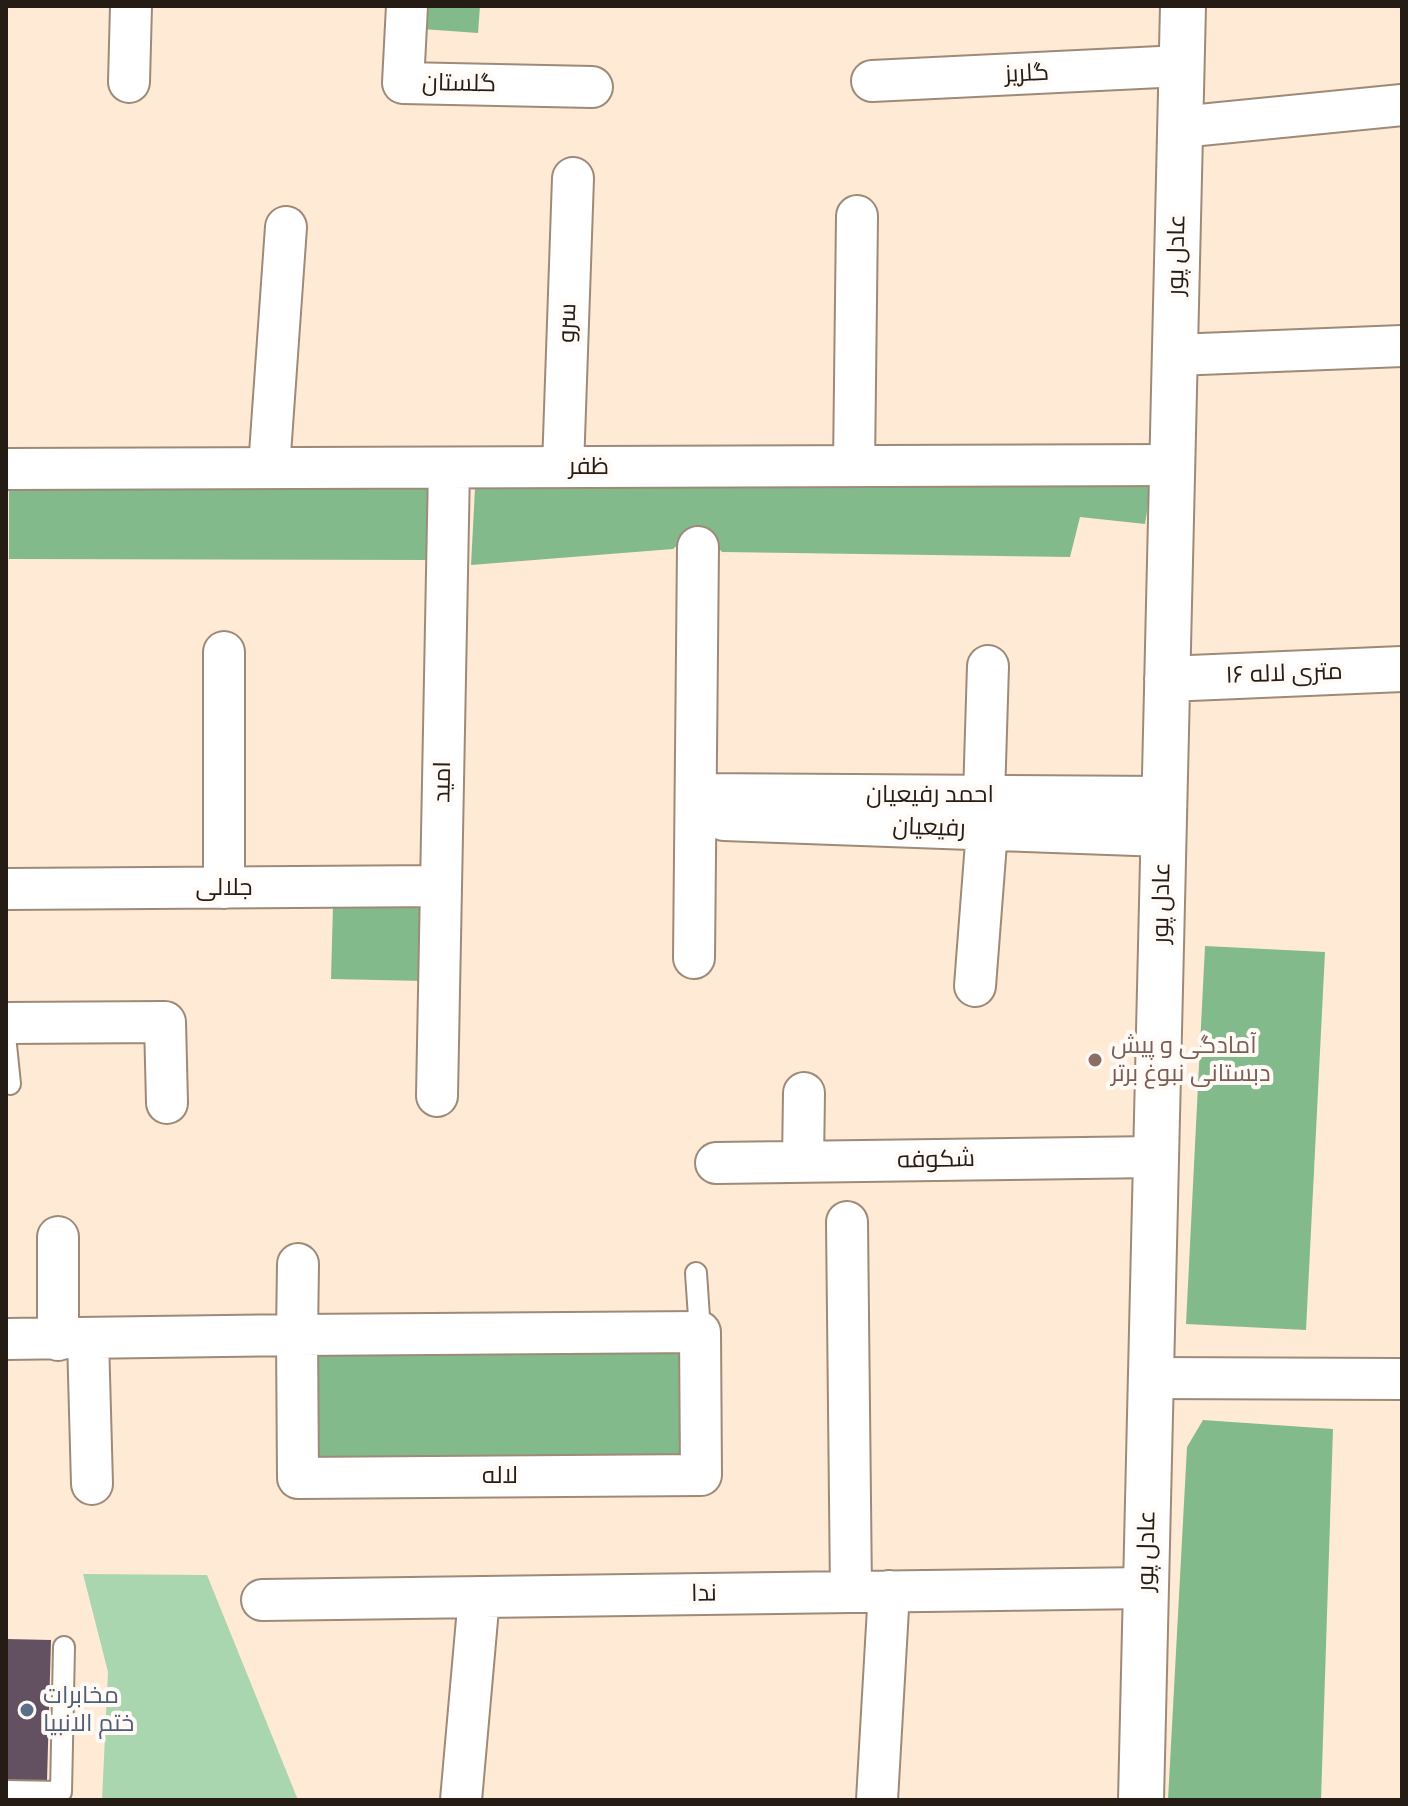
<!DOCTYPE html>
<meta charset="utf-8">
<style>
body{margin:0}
#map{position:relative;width:1408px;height:1806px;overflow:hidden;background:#ffead6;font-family:"Fira Sans Condensed",sans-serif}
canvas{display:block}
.frame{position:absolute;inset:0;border:8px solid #241c15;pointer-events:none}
</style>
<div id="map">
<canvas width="1408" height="1806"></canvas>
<div class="frame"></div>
</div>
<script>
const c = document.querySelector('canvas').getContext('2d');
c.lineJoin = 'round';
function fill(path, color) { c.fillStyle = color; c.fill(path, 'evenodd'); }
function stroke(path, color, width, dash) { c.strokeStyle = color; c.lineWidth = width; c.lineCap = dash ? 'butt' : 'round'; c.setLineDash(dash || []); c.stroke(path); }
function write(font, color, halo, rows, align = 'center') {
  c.font = font + ' "Fira Sans Condensed",Cairo,sans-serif'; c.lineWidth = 8; c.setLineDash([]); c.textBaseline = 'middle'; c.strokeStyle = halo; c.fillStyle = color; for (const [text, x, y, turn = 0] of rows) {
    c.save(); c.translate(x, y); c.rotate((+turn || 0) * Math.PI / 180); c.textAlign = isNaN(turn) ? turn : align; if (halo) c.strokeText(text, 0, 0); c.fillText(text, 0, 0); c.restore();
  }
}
const green = new Path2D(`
 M 83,1574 L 207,1575 L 298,1800 L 102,1800 L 108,1672 Z`);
const forest = new Path2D(`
 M 424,6 L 480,6 L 478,33 L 422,29 Z
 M 1152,481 L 1145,524 L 1080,517 L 1070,557 L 722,552 L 712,541 L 688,536 L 673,549 L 471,565 L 475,488 Z
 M 9,487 L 430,488 L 430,560 L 9,559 Z
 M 333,905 L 425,907 L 424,981 L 331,979 Z
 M 1205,946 L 1325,952 L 1306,1330 L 1186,1324 Z
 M 685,1348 L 685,1461 L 317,1463 L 316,1351 Z
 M 1203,1420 L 1333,1429 L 1321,1800 L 1168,1800 L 1187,1447 Z`);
const building = new Path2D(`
 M 6,1639 L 51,1640 L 47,1781 L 6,1780 Z`);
const lane = new Path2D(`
 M 6,1045 L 10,1084
 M 696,1273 L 700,1332
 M 6,1791 L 61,1792 L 64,1647`);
const street = new Path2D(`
 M 407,6 L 403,83 L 592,87
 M 872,81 L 1181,66
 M 129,82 L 131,6
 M 1180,127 L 1402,105
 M 1175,355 L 1402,346
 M 854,466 L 857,216
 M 563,467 L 573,178
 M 269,468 L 286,227
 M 6,469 L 1172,465
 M 224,652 L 224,888
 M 696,794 L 1164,797
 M 984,796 L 988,666
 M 724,820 L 1163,836
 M 6,889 L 441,886
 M 694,958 L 698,547
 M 975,986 L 987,830
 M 6,1023 L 165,1022 L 167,1103
 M 437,1096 L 449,468
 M 803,1162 L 804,1093
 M 716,1163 L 1156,1157
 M 847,1222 L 851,1592
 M 700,1332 L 701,1475 L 298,1478 L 297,1335 Z
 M 6,1339 L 297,1335 L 298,1264
 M 88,1339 L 92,1484
 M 58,1340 L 58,1237
 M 1151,1378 L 1402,1379
 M 262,1600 L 1146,1588
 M 461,1800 L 479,1597
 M 877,1800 L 889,1591`);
const secondary = new Path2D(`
 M 1167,679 L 1402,669
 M 1141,1800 L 1183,6`);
const markers = [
 [1095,1060,8,"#8d6e63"],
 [27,1710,8,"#5c6f8a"]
];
const streetNames = [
 ["گلریز",1027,74,-3],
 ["گلستان",459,84,1],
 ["عادل پور",1177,255,-89],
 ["سرو",568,323,-88],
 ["ظفر",589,467],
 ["۱۶ متری لاله",1284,674,-2],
 ["امید",443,782,-89],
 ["احمد رفیعیان",930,795],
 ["رفیعیان",929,828,2],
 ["جلالی",224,888],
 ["عادل پور",1162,903,-89],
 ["شکوفه",936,1160,-1],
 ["لاله",500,1476],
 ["عادل پور",1147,1551,-89],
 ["ندا",704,1594,-1]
];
const educationNames = [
 ["آمادگی و پیش",1111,1046],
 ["دبستانی نبوغ برتر",1111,1074]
];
const serviceNames = [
 ["مخابرات",43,1696],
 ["ختم الانبیا",43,1724]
];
fill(green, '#a9d6ae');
fill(forest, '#83ba8b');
fill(building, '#635161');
stroke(lane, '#9d8a78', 24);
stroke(street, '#9d8a78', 44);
stroke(secondary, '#9d8a78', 48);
stroke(lane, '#fff', 20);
stroke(street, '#fff', 40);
stroke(secondary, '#fff', 44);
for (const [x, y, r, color] of markers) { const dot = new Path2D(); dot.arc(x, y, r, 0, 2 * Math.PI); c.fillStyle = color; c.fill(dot); stroke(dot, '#fffaf6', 3); }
write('24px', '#241c15', '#fffaf6', streetNames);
write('24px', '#785e54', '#fffaf6', educationNames, 'left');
write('24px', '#4e5e75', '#fffaf6', serviceNames, 'left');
</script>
